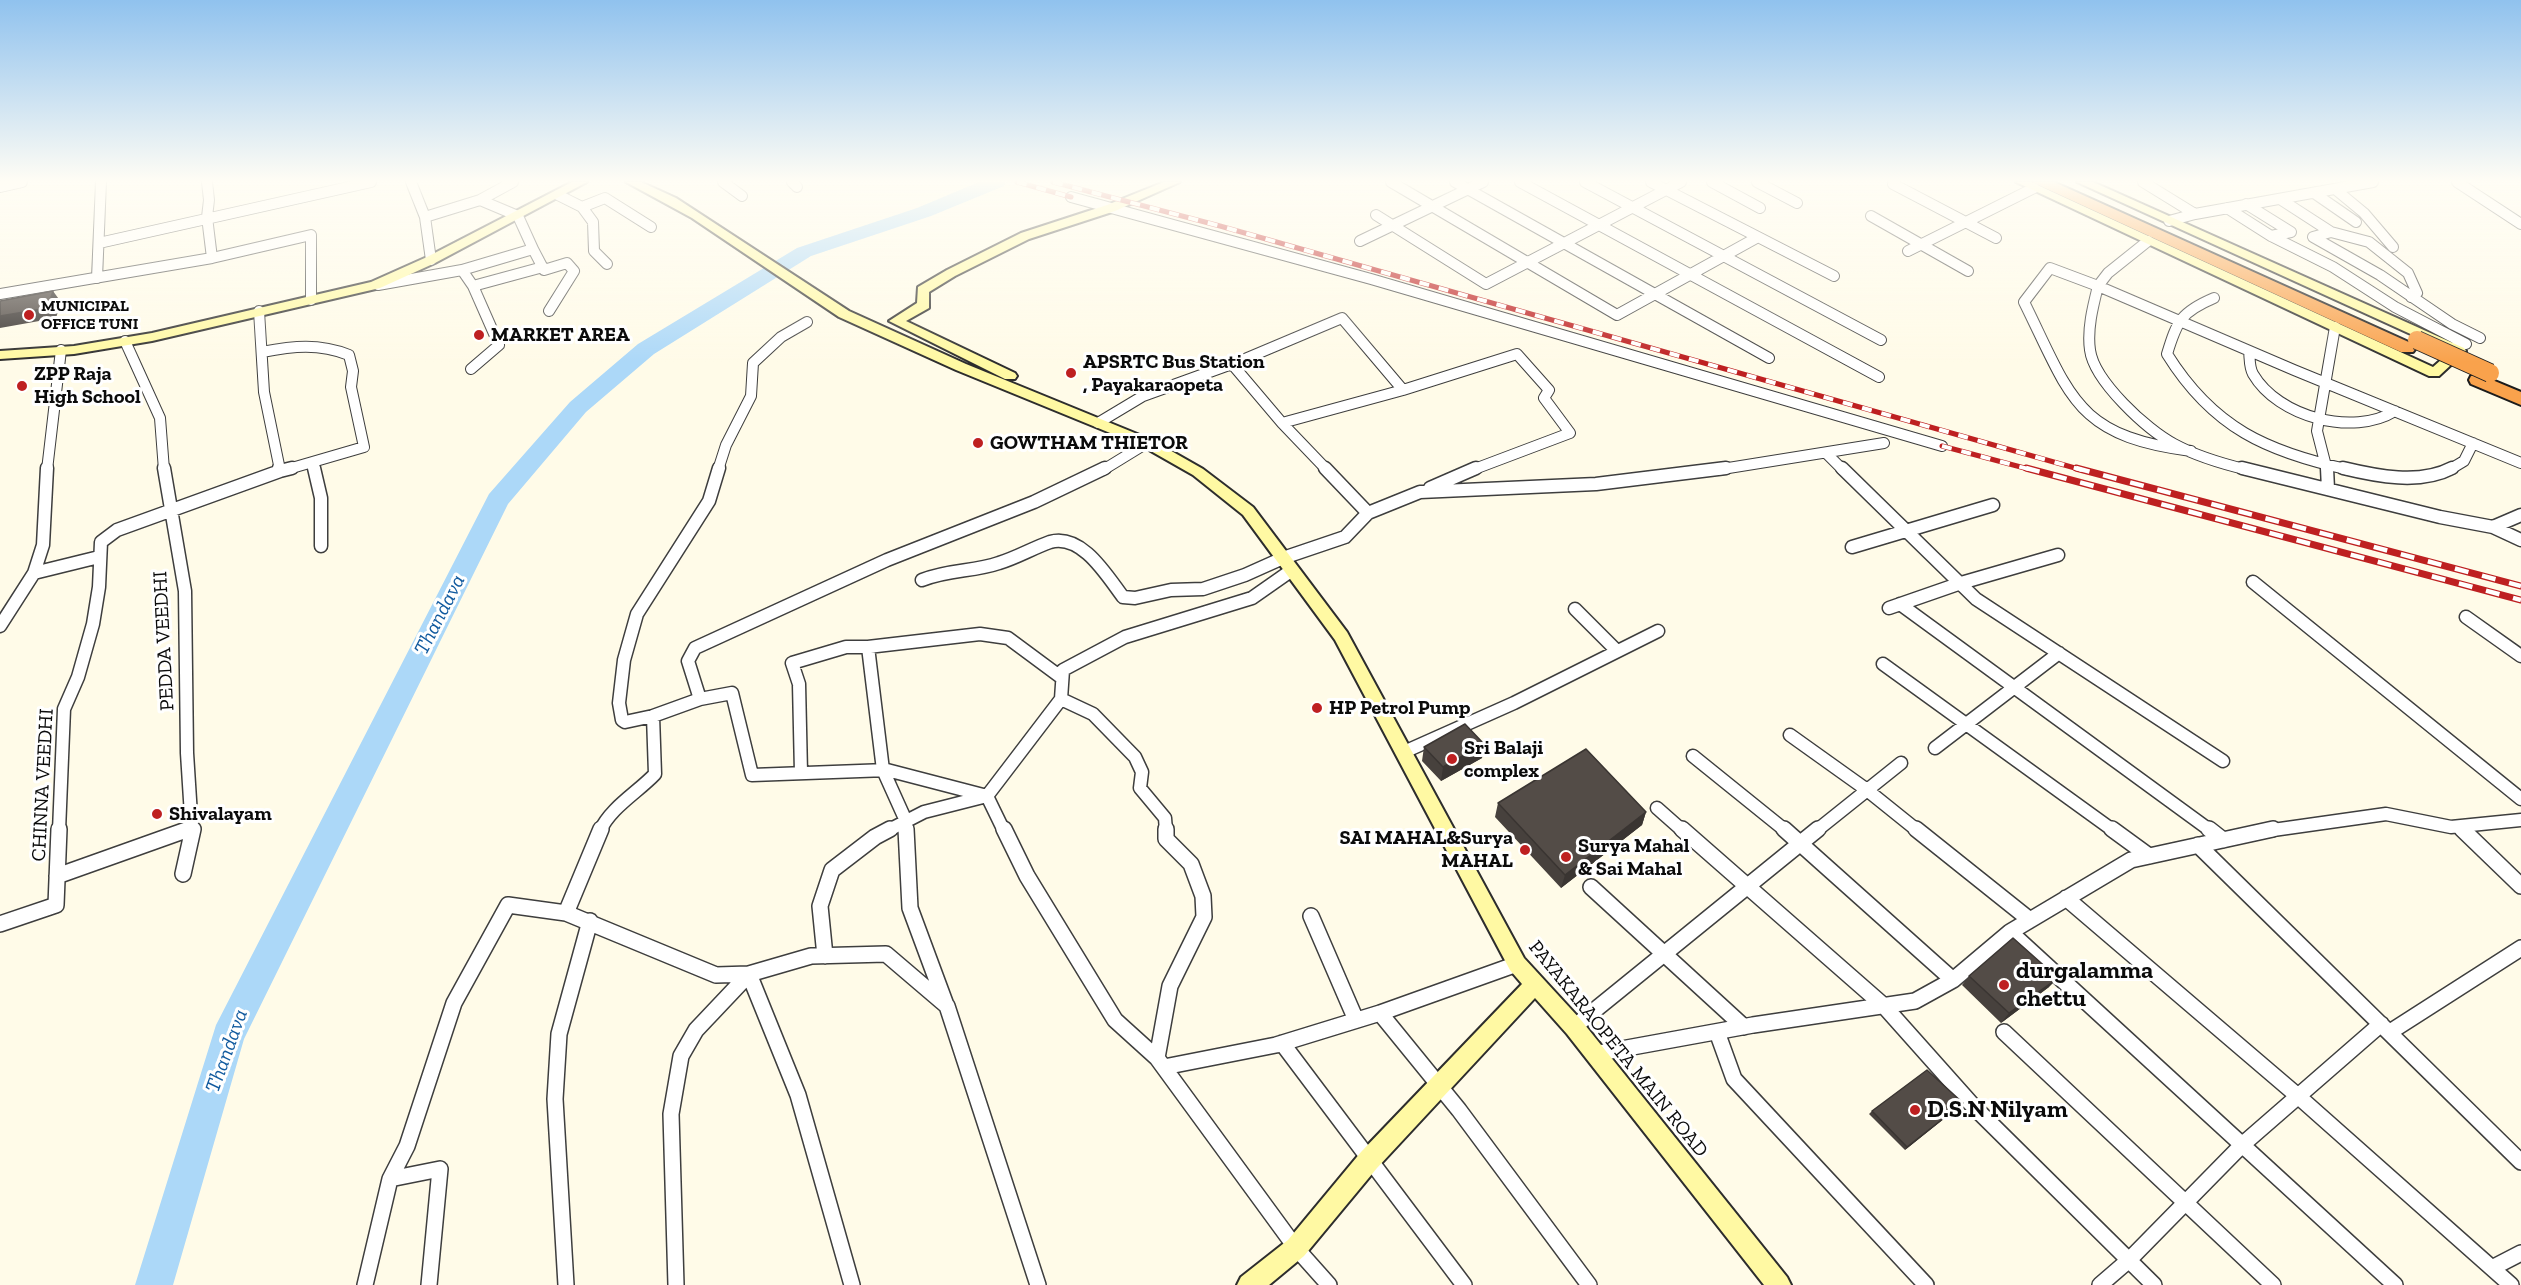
<!DOCTYPE html>
<style>
body{margin:0}
canvas{display:block;background:#fffbe8}
</style>
<canvas width="2521" height="1285"></canvas>
<script>
const c = document.querySelector('canvas').getContext('2d');
c.lineJoin = 'round';
function fill(path, color) { c.fillStyle = color; c.fill(path, 'evenodd'); }
function stroke(path, color, width, dash) { c.strokeStyle = color; c.lineWidth = width; c.lineCap = dash ? 'butt' : 'round'; c.setLineDash(dash || []); c.stroke(path); }
function write(font, color, halo, rows, align = 'center') {
  c.font = font + ' "Zilla Slab",serif'; c.lineWidth = 6; c.setLineDash([]); c.textBaseline = 'middle'; c.strokeStyle = halo; c.fillStyle = color; for (const [text, x, y, turn = 0] of rows) {
    c.save(); c.translate(x, y); c.rotate((+turn || 0) * Math.PI / 180); c.textAlign = isNaN(turn) ? turn : align; if (halo) c.strokeText(text, 0, 0); c.fillText(text, 0, 0); c.restore();
  }
}
const river = new Path2D(`
 M 979,182 L 1006,182 L 1004,186 L 931,216 L 811,256 L 654,354 L 586,412 L 508,504 L 244,1039 L 173,1285 L 135,1285 L 216,1025 L 489,494 L 570,402 L 638,344 L 797,248 L 917,208 Z`);
const streetFar2 = new Path2D(`
 M 411,182 L 425,217 L 431,260
 M 513,182 L 480,200 L 518,216 L 533,249
 M 723,182 L 742,196
 M 792,182 L 797,187
 M 1391,182 L 1617,315 L 1758,237
 M 1455,182 L 1769,358
 M 1520,182 L 1879,377
 M 1585,182 L 1881,340
 M 1651,182 L 1834,276
 M 1712,182 L 1760,208
 M 1757,182 L 1797,203
 M 2143,182 L 2195,214
 M 2457,182 L 2521,224
 M 1893,184 L 1996,238
 M 0,187 L 22,182
 M 2335,189 L 2364,213 L 2393,247
 M 2314,193 L 2356,222
 M 558,195 L 582,207
 M 1071,197 L 1371,279 L 1942,446
 M 2280,199 L 2331,232 L 2313,237 L 2380,275 L 2452,324 L 2480,338
 M 2246,204 L 2291,232 L 2271,236
 M 2227,208 L 2271,236 L 2333,267 L 2395,307 L 2466,344 L 2454,347
 M 1376,215 L 1486,284 L 1681,182
 M 1871,216 L 1968,271
 M 425,217 L 480,200
 M 2169,221 L 2195,214 L 2373,182
 M 2331,232 L 2369,242 L 2408,273 L 2417,293 L 2411,297
 M 1360,241 L 1483,182
 M 2148,241 L 2108,273 L 2098,286 L 2294,370 L 2521,463
 M 99,243 L 371,182
 M 1908,251 L 2034,188
 M 212,258 L 311,235 L 311,300
 M 607,264 L 594,251 L 593,222 L 582,207 L 605,198 L 651,227
 M 97,278 L 101,182
 M 378,285 L 462,270
 M 473,286 L 543,267
 M 0,294 L 212,258 L 207,217 L 209,200 L 207,182
 M 2214,298 C 2181,312 2177,321 2167,354 C 2213,428 2267,452 2350,470
 M 259,311 L 264,392 L 280,470
 M 125,341 L 160,418 L 164,470
 M 2249,351 C 2250,359 2249,367 2253,374 C 2278,417 2353,437 2395,411
 M 262,352 C 293,346 319,343 349,355 L 353,371 L 351,387 L 364,447 L 285,470
 M 1232,364 L 1282,423 L 1327,470
 M 471,369 L 499,345 L 473,286 L 462,270 L 533,249 L 544,270 L 567,263 L 574,271 L 549,311
 M 1098,423 L 1143,396 L 1240,361 L 1342,318 L 1403,390
 M 1282,423 L 1403,390 L 1517,354 L 1549,390 L 1544,398 L 1570,433 L 1472,470
 M 2191,451 C 2075,436 2071,397 2024,302 L 2050,268 L 2098,286 C 2093,306 2087,329 2090,350 C 2094,381 2147,430 2174,444 C 2196,456 2223,464 2248,470
 M 1826,453 L 1843,470
 M 313,464 L 314,470
 M 47,470 L 61,350
 M 718,470 L 726,445 L 751,396 L 753,363 L 781,337 L 807,322
 M 1103,470 L 1147,443
 M 1716,470 L 1884,443
 M 2327,470 L 2317,431 L 2335,327
 M 2449,470 L 2464,461 L 2473,443`);
const streetFar1 = new Path2D(`
 M 164,468 L 185,591 L 187,753 L 192,831
 M 314,468 L 321,498 L 321,546
 M 1105,468 L 1034,502 L 887,560 L 695,648 L 688,661 L 700,699 L 732,693 L 752,775 L 887,770 L 987,796 L 1061,699 L 1063,670 L 1125,637 L 1252,598 L 1292,570
 M 1325,468 L 1368,513
 M 1842,468 L 1976,599 L 2223,761
 M 2242,468 L 2440,517 L 2493,527 L 2521,540
 M 2327,468 L 2328,489
 M 2343,468 C 2376,476 2420,485 2452,468
 M 280,471 L 292,468
 M 1430,488 L 1476,468
 M 2493,527 L 2521,515
 M 1852,547 L 1993,505
 M 34,573 L 99,557
 M 922,580 C 950,569 973,572 999,563 C 1016,558 1033,548 1050,542 C 1082,533 1107,576 1123,597 L 1135,598 L 1171,590 L 1203,589 L 1245,575 L 1283,558 L 1345,537 L 1368,513 L 1420,492 L 1596,484 L 1726,468
 M 2253,582 L 2521,799
 M 1900,604 L 2211,831
 M 1889,608 L 1961,583 L 2058,555
 M 1575,609 L 1617,651
 M 2466,617 L 2521,656
 M 0,626 L 34,573 L 43,545 L 47,468
 M 868,647 L 883,770 L 906,821 L 906,831
 M 1883,664 L 2114,831
 M 1061,699 L 1093,714 L 1135,757 L 1142,772 L 1140,788 L 1165,818 L 1166,831
 M 653,716 L 625,722 L 622,720 L 619,703 L 624,660 L 637,614 L 709,501 L 719,468
 M 1790,735 L 1867,790 L 1918,831
 M 1935,748 L 2059,653
 M 1404,752 L 1514,703 L 1658,631
 M 1693,756 L 1786,831
 M 801,773 L 799,684 L 792,663 L 846,647 L 868,647 L 980,634 L 1008,638 L 1062,678
 M 1657,808 L 1683,831
 M 2459,827 L 2463,831
 M 59,831 L 64,709 L 78,677 L 93,624 L 99,587 L 101,542 L 117,530 L 280,471 L 279,468
 M 185,831 L 193,828
 M 600,831 C 610,808 638,792 655,774 L 653,716 L 700,699
 M 887,831 L 924,812 L 987,796 L 1004,831
 M 1816,831 L 1901,763
 M 2266,831 L 2386,814 L 2451,827 L 2521,820`);
const street = new Path2D(`
 M 601,829 L 566,913 L 716,975 L 749,974 L 811,956 L 886,954 L 947,1006 L 1038,1285
 M 906,829 L 910,908 L 946,1005
 M 1004,829 L 1027,876 L 1115,1020 L 1157,1058 L 1296,1248 L 1329,1285
 M 1682,829 L 1884,1006 L 1974,1107 L 2154,1285
 M 1784,829 L 1953,980
 M 1916,829 L 2030,920
 M 2112,829 L 2149,856
 M 2209,829 L 2223,840
 M 2462,829 L 2521,886
 M 2198,845 L 2521,1162
 M 183,874 L 193,829
 M 57,876 L 189,829
 M 1591,887 L 1744,1027
 M 2066,898 L 2299,1097 L 2511,1285
 M 1311,916 L 1356,1020
 M 0,924 L 56,905 L 59,829
 M 2010,932 L 2395,1285
 M 825,956 L 820,906 L 832,870 L 875,837 L 890,829
 M 749,974 L 798,1095 L 852,1285
 M 1380,1013 L 1459,1110 L 1589,1285
 M 1574,1027 L 1818,829
 M 1717,1032 L 1734,1079 L 1926,1285
 M 2004,1032 L 2273,1285
 M 2390,1032 L 2521,948
 M 1282,1043 L 1464,1285
 M 1594,1054 L 1753,1025 L 1915,1001 L 1953,980 L 2010,932 L 2131,860 L 2273,829
 M 1157,1058 L 1170,986 L 1204,917 L 1203,896 L 1191,864 L 1166,839 L 1166,829
 M 1164,1067 L 1276,1045 L 1380,1013 L 1517,964
 M 390,1179 L 407,1146 L 454,1003 L 508,905 L 566,913
 M 2492,1268 L 2521,1253
 M 365,1285 L 390,1179 L 440,1169 L 429,1285
 M 566,1285 L 555,1099 L 559,1034 L 590,921
 M 676,1285 L 671,1114 L 681,1056 L 696,1030 L 749,974
 M 2100,1285 L 2129,1260 L 2242,1145 L 2381,1024`);
const secondary = new Path2D(`
 M 572,182 L 587,182 L 435,263 L 380,288 L 152,341 L 74,354 L 0,359 L 0,351 L 74,346 L 152,333 L 371,282 L 427,257 Z
 M 626,182 L 641,182 L 676,198 L 849,311 L 966,364 L 1152,440 L 1203,469 L 1253,507 L 1347,632 L 1524,958 L 1581,1020 L 1787,1277 L 1791,1285 L 1764,1285 L 1567,1034 L 1535,998 L 1377,1168 L 1304,1256 L 1269,1285 L 1237,1285 L 1241,1277 L 1288,1240 L 1361,1152 L 1522,984 L 1510,970 L 1335,640 L 1243,515 L 1193,475 L 1142,446 L 956,370 L 839,317 L 692,218 Z
 M 1164,182 L 1180,182 L 1115,211 L 1029,239 L 955,276 L 929,292 L 929,308 L 906,321 L 1015,373 L 1017,376 L 1015,379 L 1005,379 L 889,321 L 917,303 L 918,287 L 947,270 L 1021,233 L 1107,205 Z
 M 2016,182 L 2031,182 L 2433,367 L 2450,352 L 2077,182 L 2093,182 L 2464,348 L 2466,351 L 2439,376 L 2429,376 Z`);
const highway = new Path2D(`
 M 2032,182 L 2054,182 L 2413,344 L 2416,348 L 2413,352 L 2401,352 Z
 M 2478,374 L 2521,392 L 2521,405 L 2471,384 L 2469,380 L 2471,376 Z`);
const railFar1 = new Path2D(`
 M 1017,182 L 1071,197
 M 1053,182 L 1220,226 L 2082,470
 M 1942,446 L 2032,470`);
const rail = new Path2D(`
 M 2026,468 L 2521,600
 M 2076,468 L 2521,586`);
const highwayBridge = new Path2D(`
 M 2417,340 L 2490,373`);
const wall = new Path2D(`
 M 1484,744 L 1482,758 L 1441,781 L 1422,761 L 1424,747 Z
 M 1498,803 L 1646,812 L 1642,825 L 1561,888 L 1495,817 Z
 M 1969,976 L 2049,987 L 2001,1023 L 1962,985 Z
 M 1963,1103 L 1905,1150 L 1869,1114 L 1872,1111 Z`);
const shadedWall = new Path2D(`
 M 53,291 L 61,302 L 56,318 L 0,328 L 0,316 Z
 M 1484,744 L 1482,758 L 1441,781 L 1443,767 Z
 M 1646,812 L 1642,825 L 1561,888 L 1565,875 Z
 M 2058,978 L 2049,987 L 2001,1023 L 2009,1013 Z
 M 1963,1103 L 1960,1106 L 1905,1150 L 1907,1147 Z`);
const building = new Path2D(`
 M 53,291 L 48,308 L 0,316 L 0,301 Z
 M 1465,724 L 1484,744 L 1443,767 L 1424,747 Z
 M 1586,749 L 1646,812 L 1565,875 L 1498,803 Z
 M 2013,938 L 2058,978 L 2009,1013 L 1969,976 Z
 M 1927,1070 L 1963,1103 L 1907,1147 L 1872,1111 Z`);
const markers = [
 [29,315,6,"#be2021"],
 [479,335,6,"#be2021"],
 [1071,373,6,"#be2021"],
 [22,386,6,"#be2021"],
 [978,443,6,"#be2021"],
 [1317,708,6,"#be2021"],
 [1452,759,6,"#be2021"],
 [157,814,6,"#be2021"],
 [1525,850,6,"#be2021"],
 [1566,857,6,"#be2021"],
 [2004,985,6,"#be2021"],
 [1915,1110,6,"#be2021"]
];
const farPoinames = [
 ["MUNICIPAL",41,306],
 ["OFFICE TUNI",41,324]
];
const poiNames = [
 ["MARKET AREA",491,335],
 ["APSRTC Bus Station",1083,362],
 [", Payakaraopeta",1083,385],
 ["ZPP Raja",34,374],
 ["High School",34,397],
 ["GOWTHAM THIETOR",990,443],
 ["HP Petrol Pump",1329,708],
 ["Sri Balaji",1464,748],
 ["complex",1464,771],
 ["Shivalayam",169,814],
 ["SAI MAHAL&Surya",1513,838,"right"],
 ["MAHAL",1513,861,"right"],
 ["Surya Mahal",1578,846],
 ["& Sai Mahal",1578,869]
];
const streetNames = [
 ["PEDDA VEEDHI",164,641,-93],
 ["CHINNA VEEDHI",43,785,-87],
 ["PAYAKARAOPETA MAIN ROAD",1618,1049,51]
];
const waterNames = [
 ["Thandava",440,615,-63],
 ["Thandava",227,1051,-70]
];
const nearPoinames = [
 ["durgalamma",2016,971],
 ["chettu",2016,999],
 ["D.S.N Nilyam",1927,1110]
];
fill(river, '#acd8f8');
stroke(streetFar2, '#3e3e3e', 12);
stroke(streetFar1, '#3e3e3e', 15);
stroke(street, '#3e3e3e', 18);
stroke(secondary, '#2d2d2d', 4);
stroke(highway, '#1c1c1c', 4);
stroke(streetFar2, '#fff', 10);
stroke(streetFar1, '#fff', 12);
stroke(street, '#fff', 15);
fill(secondary, '#fff9a3');
fill(highway, '#f9a24c');
stroke(railFar1, '#be2021', 5);
stroke(rail, '#be2021', 7);
stroke(railFar1, '#fff', 4, [10]);
stroke(rail, '#fff', 4.5, [14]);
stroke(highwayBridge, '#1c1c1c', 20, []);
stroke(highwayBridge, '#f9a24c', 18);
fill(wall, '#47413d');
fill(shadedWall, '#3a3532');
fill(building, '#534c47');
stroke(building, '#3a3532', 1.5);
const sky = c.createLinearGradient(0, 0, 0, 362);
sky.addColorStop(0, '#90c2ee');
sky.addColorStop(0.5, '#fffdf5');
sky.addColorStop(1, '#fffdf500');
c.fillStyle = sky;
c.fillRect(0, 0, 2521, 362);
for (const [x, y, r, color] of markers) { const dot = new Path2D(); dot.arc(x, y, r, 0, 2 * Math.PI); c.fillStyle = color; c.fill(dot); stroke(dot, '#fff', 2); }
write('bold 16px', '#0b0b0b', '#fff', farPoinames, 'left');
write('bold 20px', '#0b0b0b', '#fff', poiNames, 'left');
write('20px', '#0b0b0b', '#fff', streetNames);
write('italic 21px', '#125b9f', '#fff', waterNames);
write('bold 24px', '#0b0b0b', '#fff', nearPoinames, 'left');
</script>
